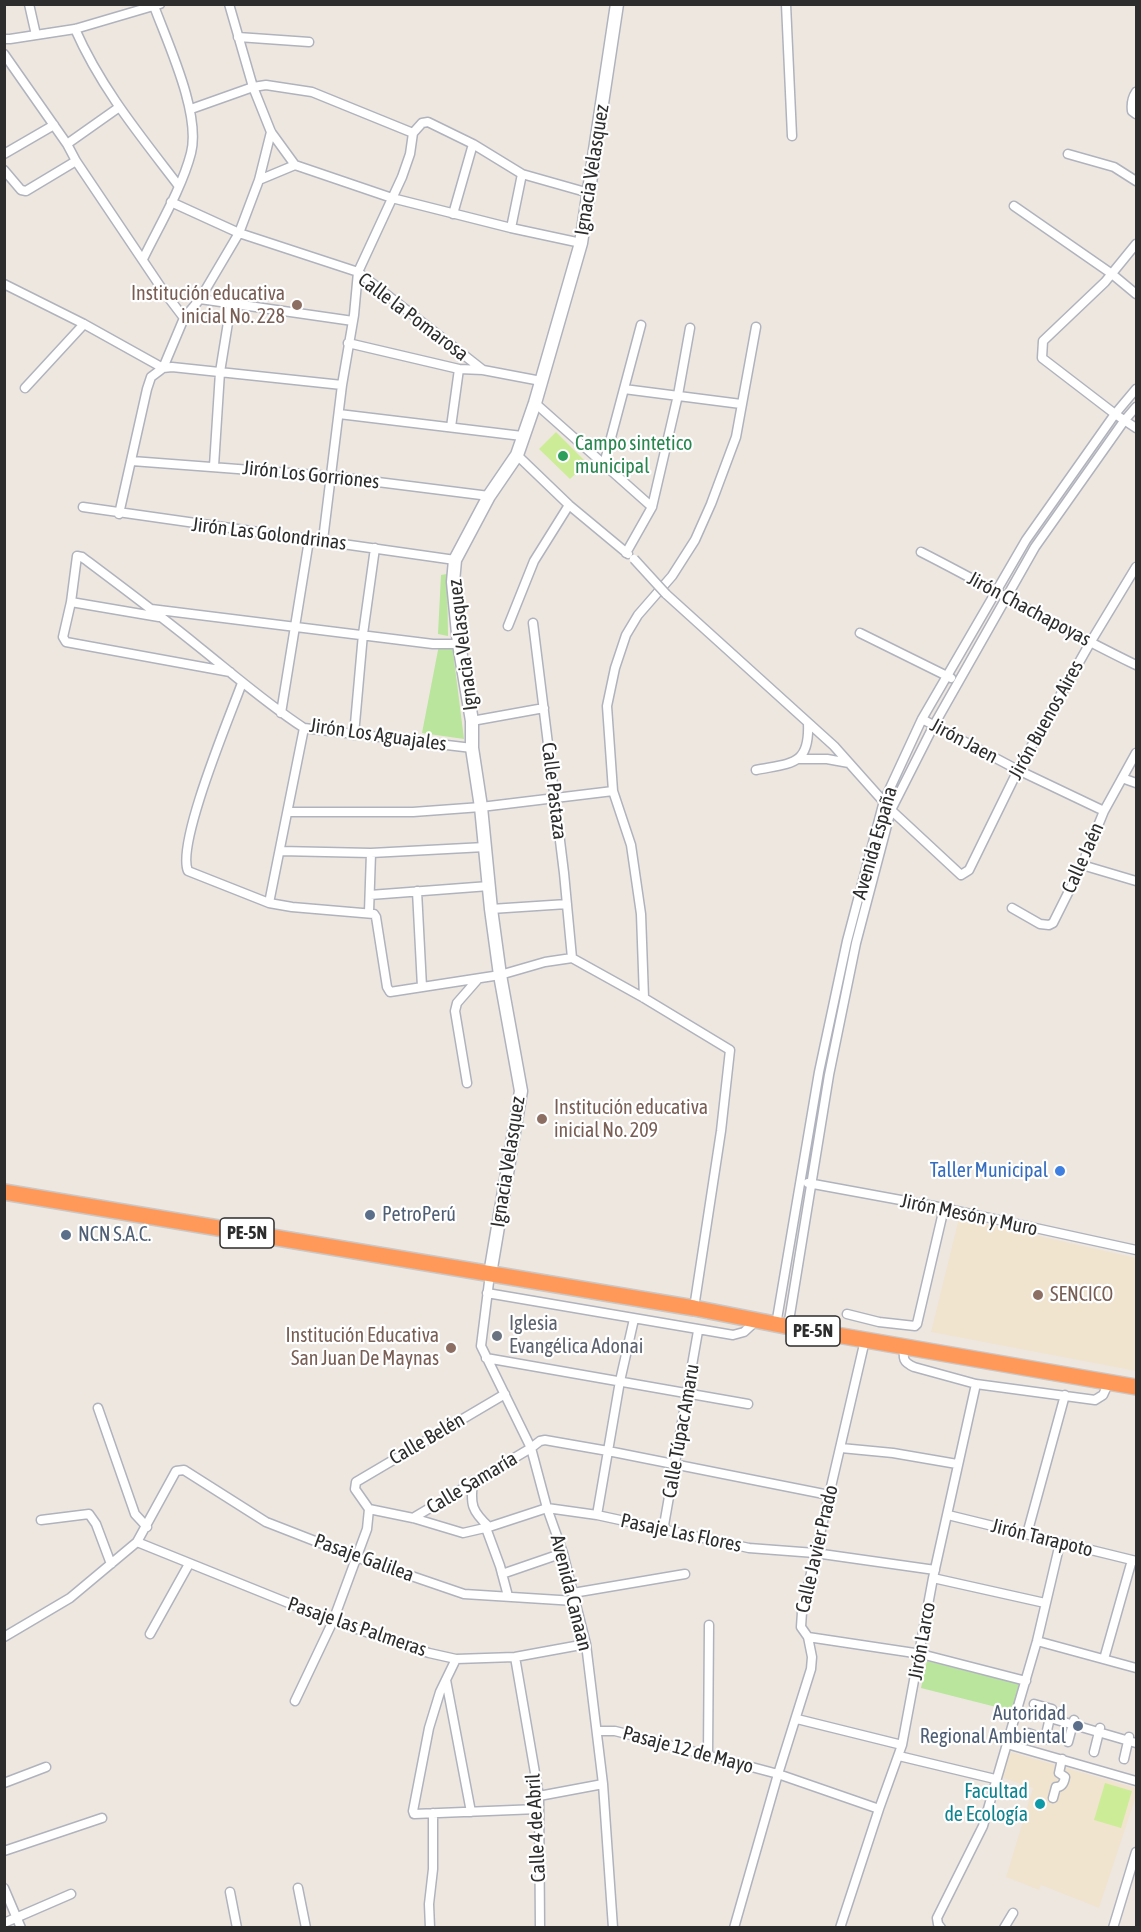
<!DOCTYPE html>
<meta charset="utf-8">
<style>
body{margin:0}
#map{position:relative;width:1141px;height:1932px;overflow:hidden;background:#eee7e0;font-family:"Asap Condensed",sans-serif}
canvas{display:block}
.frame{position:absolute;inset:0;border:6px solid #2d2d2d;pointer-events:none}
</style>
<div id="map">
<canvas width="1141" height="1932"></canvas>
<div class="frame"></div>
</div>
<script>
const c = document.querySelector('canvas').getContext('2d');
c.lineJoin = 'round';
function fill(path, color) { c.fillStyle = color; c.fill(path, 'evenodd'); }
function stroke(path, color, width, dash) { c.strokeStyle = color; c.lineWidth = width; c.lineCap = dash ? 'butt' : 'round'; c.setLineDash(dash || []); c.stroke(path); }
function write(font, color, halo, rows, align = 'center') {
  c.font = font + ' "Asap Condensed",sans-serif'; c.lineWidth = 4.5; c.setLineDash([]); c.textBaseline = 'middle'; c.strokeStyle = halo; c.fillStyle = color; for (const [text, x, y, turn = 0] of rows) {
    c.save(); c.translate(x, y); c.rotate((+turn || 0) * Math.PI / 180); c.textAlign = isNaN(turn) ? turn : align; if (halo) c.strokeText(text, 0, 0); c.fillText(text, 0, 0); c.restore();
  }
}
const education = new Path2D(`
 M 959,1218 L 1136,1258 L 1136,1371 L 931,1332 Z
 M 1010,1752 L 1136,1788 L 1136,1796 L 1099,1908 L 1041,1885 L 1039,1890 L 1006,1877 L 1033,1788 L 1003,1778 Z`);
const green = new Path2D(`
 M 447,574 L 448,636 L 438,634 L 441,575 Z
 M 452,644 L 464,739 L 422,733 L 439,645 Z
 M 927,1661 L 1019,1684 L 1012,1711 L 921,1688 Z`);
const pitch = new Path2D(`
 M 556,432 L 587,463 L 570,479 L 539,449 Z
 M 1105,1783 L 1132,1791 L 1121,1828 L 1094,1820 Z`);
const street = new Path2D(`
 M 29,4 L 36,35
 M 229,4 L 253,87 L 271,132 L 295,165 L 392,198 L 511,228 L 581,243
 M 786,4 L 792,136
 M 75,29 C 101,88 139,134 178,185
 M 238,37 L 309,42
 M 4,39 L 10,39 L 75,29 L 160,4
 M 4,54 L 67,144 L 76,161 L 162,289 L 184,318
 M 1136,92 C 1132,98 1131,103 1132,111 L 1136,114
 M 191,109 L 253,87 L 266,85 L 312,92 L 413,133
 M 67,144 L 118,108
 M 4,154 L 54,125
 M 1068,154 L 1114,167 L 1136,181
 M 4,170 L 21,190 L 26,191 L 76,161
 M 259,180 L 295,165
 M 171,202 L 239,233 L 358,272 L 483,370
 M 1014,206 L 1112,274 L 1136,294
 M 453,214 L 473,144
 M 511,228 L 522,174
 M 1136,244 L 1105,282 L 1043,341 L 1042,358 L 1115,414 L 1136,428
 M 143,259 C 159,226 182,188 191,153 C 201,114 168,44 154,6
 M 4,284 L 84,324 L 163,368 L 184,318 L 200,299 L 239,233 L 259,180 L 271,132
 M 200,299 L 353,321
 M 348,343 L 459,369 L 483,370 L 541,381
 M 25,388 L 84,324
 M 624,389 L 741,404
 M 535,403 L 652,507
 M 339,414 L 522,436
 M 451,427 L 459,369
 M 517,455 L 569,505 L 628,554
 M 132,461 L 330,476 L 489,496
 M 604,464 L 641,325
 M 214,466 L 220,372 L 231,304
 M 83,507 L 455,560
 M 119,514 L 147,389 L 151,377 L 163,368 L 172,367 L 342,385
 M 323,540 L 342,385 L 354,315 L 358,272 L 402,177 L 410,154 L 413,133 L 422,123 L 428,122 L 473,144 L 522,174 L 589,193
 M 921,552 C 994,589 1063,630 1136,665
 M 626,553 L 652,507 L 678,395 L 690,328
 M 666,594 L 834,746 L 891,810 L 961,875 L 969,870 L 1018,770 L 1090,643 L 1136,567
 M 71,602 L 159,617
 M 151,609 L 433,644 L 459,644
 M 533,623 L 564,873 L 572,958
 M 508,626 L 534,561 L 569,505
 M 860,633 L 951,678
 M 230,672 L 66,642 L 63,637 L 71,602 L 77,556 L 82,557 C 122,587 161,616 199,647 C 234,675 267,704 304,728 L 472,748
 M 242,683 C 230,716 176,844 188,871 L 269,903 L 292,907 L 374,914 L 376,917 L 387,987 L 390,992 L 500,975 L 545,962 L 572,958 L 644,998 L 730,1050 L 721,1131 L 694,1308
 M 281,713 L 309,540
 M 922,719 L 1018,770 L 1104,811
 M 472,721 L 544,708
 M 354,735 L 363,634 L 375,548
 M 798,759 L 827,759 L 849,763
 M 756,770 C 791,763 810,766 808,723
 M 1122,778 L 1136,783
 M 288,812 L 413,812 L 481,807 L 613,791
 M 280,851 L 371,853 L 485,847
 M 1082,865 L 1136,881
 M 417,891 L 422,987
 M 370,895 L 489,886
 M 269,903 L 304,728
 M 1012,908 L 1040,924 L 1049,925 L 1053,923 L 1082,865 L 1104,811 L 1136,753
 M 491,909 L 567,904
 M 369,912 L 371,853
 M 644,998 L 641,914 L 631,845 L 613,791 L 607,706 L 615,668 L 626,635 L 638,615 L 672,576 L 695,540 L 711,504 L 736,437 L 756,327
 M 467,1083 L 455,1011 L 457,1003 L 478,979
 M 808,1183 L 944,1208 L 1136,1250
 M 490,1274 L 481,1346 L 531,1448 L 547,1508 L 563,1553 L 586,1644 L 603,1784 L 613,1928
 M 487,1293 L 733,1335 L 744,1332 L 756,1321
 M 847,1314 L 879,1322 L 915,1326 L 917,1324 L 944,1208
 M 776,1325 L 819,1072 L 847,941 L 884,801 L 922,719 L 1026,540 L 1115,414 L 1136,389
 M 788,1327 L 829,1075 L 856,943 L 891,810 L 934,725 L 1035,547 L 1124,421 L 1136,407
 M 904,1347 C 903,1359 903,1362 914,1367 L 976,1384 L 1095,1400 L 1103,1395 L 1109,1382
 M 486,1358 L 748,1404
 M 98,1408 L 135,1514 L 147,1527
 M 841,1448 L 893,1453 L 957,1464
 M 473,1481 C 470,1505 472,1511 489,1527
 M 369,1509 L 413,1518 L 463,1533 L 489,1527 L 547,1508 L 597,1515 L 749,1548 L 815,1553 L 935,1570
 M 597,1515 L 620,1381 L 634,1319
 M 948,1515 L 1136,1561
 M 413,1518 L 531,1448 L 540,1441 L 545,1440 L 608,1451 L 829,1495
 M 41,1520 L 89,1514 L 96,1524 L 111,1564
 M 486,1528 L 500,1566 L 508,1596
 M 663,1531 L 698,1331
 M 1027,1534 L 1065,1395
 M 137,1542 L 333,1621 L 429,1653 L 456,1659 L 515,1657 L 586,1644
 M 502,1574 L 563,1553
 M 933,1578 L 1045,1603
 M 573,1593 L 685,1574
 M 150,1634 L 189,1564
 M 4,1637 L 70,1598 L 137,1542 L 176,1471 L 184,1470 L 266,1522 L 356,1557 L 464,1594 L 575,1601
 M 808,1637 L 921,1654 L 1026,1681
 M 1037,1641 L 1136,1668
 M 515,1657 L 539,1796 L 540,1928
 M 456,1659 L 440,1692 L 429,1728 L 413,1811 L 414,1814 L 538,1809
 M 1104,1659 L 1132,1560
 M 446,1680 L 471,1812
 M 295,1701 L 333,1621 L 367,1529 L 369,1509 L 355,1489 L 356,1482 L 505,1394
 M 1050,1718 L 1136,1743
 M 797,1719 L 902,1745
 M 597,1731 L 615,1731 L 631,1735 L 778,1774 L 879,1809
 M 1028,1733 L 1045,1739 L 1052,1709 L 1034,1704
 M 1068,1742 L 1074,1720
 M 1007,1744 L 1136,1781
 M 1094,1752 L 1100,1728
 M 708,1755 L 709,1625
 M 899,1756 L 995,1779
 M 1124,1759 L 1129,1737
 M 4,1783 L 46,1767
 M 539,1796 L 603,1784
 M 1053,1798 L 1056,1787 C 1062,1787 1064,1783 1065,1777 L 1059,1773 L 1062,1759
 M 4,1851 L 102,1818
 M 4,1888 L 21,1928
 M 298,1888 L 306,1928
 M 230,1892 L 237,1928
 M 4,1923 L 71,1894
 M 430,1928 L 429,1904 L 433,1869 L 433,1813
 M 734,1928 L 778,1774 L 811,1669 L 812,1657 L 808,1637 L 801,1627 L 802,1612 L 865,1340
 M 840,1928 L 879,1809 L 902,1745 L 933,1578 L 976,1384
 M 941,1928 L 938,1924 L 937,1918 L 983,1826 L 1037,1641 L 1060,1543
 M 1004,1928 L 1013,1913
 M 1113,1928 L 1136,1852`);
const secondary = new Path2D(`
 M 490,1274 L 521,1091 L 500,975 L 491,909 L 481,807 L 472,748 L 472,721 L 459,644 L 453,582 L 455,560 L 489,496 L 517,455 L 535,403 L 581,243 L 617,4`);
const highway = new Path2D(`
 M 4,1192 L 694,1308 L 785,1326 L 1136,1387`);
const streetBridge = new Path2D(`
 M 634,559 L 666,594`);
const markers = [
 [297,305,6,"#8d6e63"],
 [563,456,6,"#2e9e5b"],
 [542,1119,6,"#8d6e63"],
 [1060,1171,6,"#3f7fe0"],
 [370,1215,6,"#5c6f8a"],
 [66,1235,6,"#5c6f8a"],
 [1038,1295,6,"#8d6e63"],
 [497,1336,6,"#6b7280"],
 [451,1348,6,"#8d6e63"],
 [1078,1726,6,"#5c6f8a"],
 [1040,1804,6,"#0f9aa8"]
];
const shields = [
 [247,1233,54],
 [813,1331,54]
];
const shieldNames = [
 ["PE-5N",247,1233],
 ["PE-5N",813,1331]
];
const streetNames = [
 ["Ignacia Velasquez",592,170,-81],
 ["Calle la Pomarosa",413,317,37],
 ["Jirón Los Gorriones",311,475,6],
 ["Jirón Las Golondrinas",269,534,7],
 ["Jirón Chachapoyas",1029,609,28],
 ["Ignacia Velasquez",463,645,-97],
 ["Jirón Buenos Aires",1046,720,-61],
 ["Jirón Los Aguajales",378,735,8],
 ["Jirón Jaen",964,741,28],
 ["Calle Pastaza",554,791,83],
 ["Avenida España",875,843,-74],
 ["Calle Jaén",1083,858,-66],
 ["Ignacia Velasquez",508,1162,-81],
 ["Jirón Mesón y Muro",969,1215,12],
 ["Calle Túpac Amaru",681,1431,-80],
 ["Calle Belén",427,1439,-30],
 ["Calle Samaría",472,1483,-31],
 ["Pasaje Las Flores",681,1533,12],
 ["Jirón Tarapoto",1042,1538,14],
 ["Calle Javier Prado",817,1549,-77],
 ["Pasaje Galilea",364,1558,20],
 ["Avenida Canaan",571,1593,76],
 ["Pasaje las Palmeras",357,1627,19],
 ["Jirón Larco",922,1641,-80],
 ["Pasaje 12 de Mayo",688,1750,15],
 ["Calle 4 de Abril",536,1828,-93]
];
const educationNames = [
 ["Institución educativa",285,294],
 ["inicial No. 228",285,317],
 ["Institución educativa",554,1108,"left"],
 ["inicial No. 209",554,1131,"left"],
 ["SENCICO",1050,1295,"left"],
 ["Institución Educativa",439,1336],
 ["San Juan De Maynas",439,1359]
];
const leisureNames = [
 ["Campo sintetico",575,444],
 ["municipal",575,467]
];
const shopNames = [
 ["Taller Municipal",1048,1171]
];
const serviceNames = [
 ["PetroPerú",382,1215],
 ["NCN S.A.C.",78,1235],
 ["Autoridad",1066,1714,"right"],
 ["Regional Ambiental",1066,1737,"right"]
];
const worshipNames = [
 ["Iglesia",509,1324],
 ["Evangélica Adonai",509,1347]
];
const cultureNames = [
 ["Facultad",1028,1792],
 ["de Ecología",1028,1815]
];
fill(education, '#f0e4cf');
fill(green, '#b9e59c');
fill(pitch, '#cdec98');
stroke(street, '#b0b3bd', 11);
stroke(secondary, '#b0b3bd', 15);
stroke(highway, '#c8c8c8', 18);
stroke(street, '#fff', 8);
stroke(secondary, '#fff', 12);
stroke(highway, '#ff995a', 15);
stroke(streetBridge, '#b0b3bd', 11, []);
stroke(streetBridge, '#fff', 8);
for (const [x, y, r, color] of markers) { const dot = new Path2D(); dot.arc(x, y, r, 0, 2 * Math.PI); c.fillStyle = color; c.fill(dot); stroke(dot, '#fff', 2); }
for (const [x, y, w] of shields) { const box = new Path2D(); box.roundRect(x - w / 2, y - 15, w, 30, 4.5); c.fillStyle = '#fff'; c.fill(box); stroke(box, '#2d2d2d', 1.5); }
write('bold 18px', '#2d2d2d', null, shieldNames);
write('20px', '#2d2d2d', '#fff', streetNames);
write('20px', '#785e54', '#fff', educationNames, 'right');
write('20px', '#27864d', '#fff', leisureNames, 'left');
write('20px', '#366cbe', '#fff', shopNames, 'right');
write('20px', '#4e5e75', '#fff', serviceNames, 'left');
write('20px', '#5b616d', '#fff', worshipNames, 'left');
write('20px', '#0d838f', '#fff', cultureNames, 'right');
</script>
